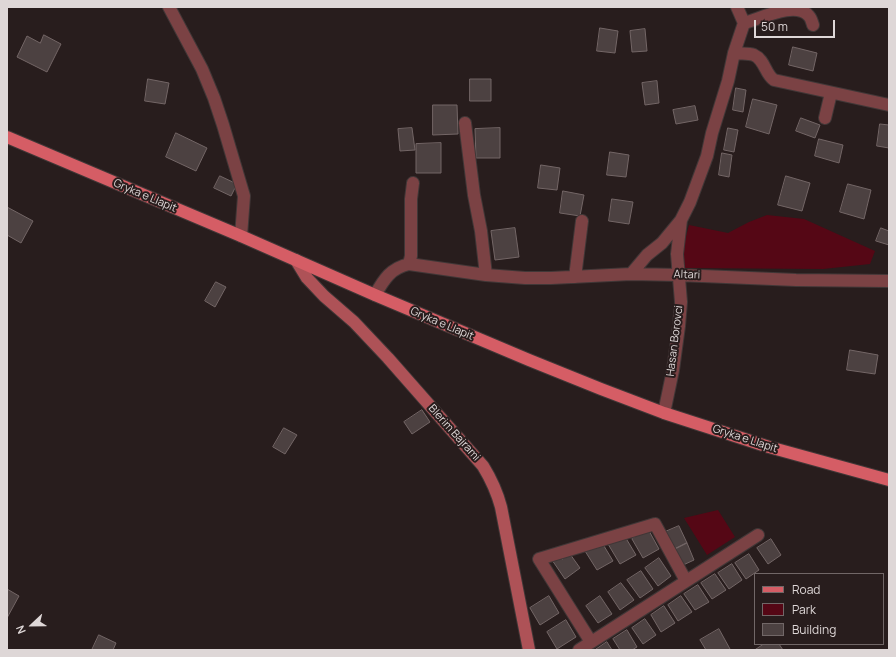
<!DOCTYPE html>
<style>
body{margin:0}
#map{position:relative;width:896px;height:657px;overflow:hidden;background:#281d1d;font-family:Manrope,sans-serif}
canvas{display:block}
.frame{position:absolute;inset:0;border:8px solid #ded7d7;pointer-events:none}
.legend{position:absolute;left:754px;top:573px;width:130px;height:72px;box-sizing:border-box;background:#281d1d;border:1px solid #716767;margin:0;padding:5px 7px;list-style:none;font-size:12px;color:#ded7d7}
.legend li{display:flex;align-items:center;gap:8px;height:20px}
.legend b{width:20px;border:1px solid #716767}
.north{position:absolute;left:12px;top:605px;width:40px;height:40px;-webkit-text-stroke:3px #281d1d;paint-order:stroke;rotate:248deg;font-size:11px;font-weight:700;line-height:16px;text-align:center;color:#ded7d7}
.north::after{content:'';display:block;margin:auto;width:14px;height:18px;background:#ded7d7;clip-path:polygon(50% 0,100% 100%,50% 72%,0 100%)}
.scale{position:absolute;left:754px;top:20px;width:81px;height:18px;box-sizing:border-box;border:2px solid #ded7d7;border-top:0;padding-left:5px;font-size:12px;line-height:14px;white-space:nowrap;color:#ded7d7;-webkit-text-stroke:3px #281d1d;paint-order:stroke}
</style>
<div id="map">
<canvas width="896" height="657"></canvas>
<div class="frame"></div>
<ul class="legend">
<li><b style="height:5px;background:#d55d65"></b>Road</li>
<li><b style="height:11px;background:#550715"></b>Park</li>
<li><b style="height:11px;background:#4c4141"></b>Building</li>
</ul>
<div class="north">N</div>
<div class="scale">50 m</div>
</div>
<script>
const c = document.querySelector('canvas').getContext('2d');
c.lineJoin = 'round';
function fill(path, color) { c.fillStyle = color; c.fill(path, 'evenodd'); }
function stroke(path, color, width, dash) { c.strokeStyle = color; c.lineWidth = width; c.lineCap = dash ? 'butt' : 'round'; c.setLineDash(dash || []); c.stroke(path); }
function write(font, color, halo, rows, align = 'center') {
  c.font = font + ' Manrope,sans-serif'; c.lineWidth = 4; c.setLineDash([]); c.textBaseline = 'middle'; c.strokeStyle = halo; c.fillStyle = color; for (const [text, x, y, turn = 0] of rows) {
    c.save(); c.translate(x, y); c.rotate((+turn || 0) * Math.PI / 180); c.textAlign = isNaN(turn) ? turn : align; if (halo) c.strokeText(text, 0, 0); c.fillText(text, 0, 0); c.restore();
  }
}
const green = new Path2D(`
 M 767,215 L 804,219 L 875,251 L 870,264 L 823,269 L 684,268 L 683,248 L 689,225 L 728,233 L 749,222 Z
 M 718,510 L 735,537 L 707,555 L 684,518 Z`);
const building = new Path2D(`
 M 600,28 L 618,31 L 615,53 L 597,51 Z
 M 645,29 L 647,51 L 632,52 L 630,31 Z
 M 44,35 L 61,44 L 47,72 L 17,57 L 27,36 L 40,43 Z
 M 793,47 L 817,53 L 813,71 L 789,65 Z
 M 148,79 L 169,83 L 165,104 L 145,101 Z
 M 470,79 L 491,79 L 491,101 L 470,101 Z
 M 657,81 L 659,103 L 645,105 L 642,83 Z
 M 736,88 L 746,90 L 743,112 L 733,110 Z
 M 753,99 L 777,105 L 769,134 L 746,127 Z
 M 433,105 L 457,105 L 458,134 L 433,135 Z
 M 695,106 L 698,120 L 676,124 L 673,110 Z
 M 801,118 L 820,125 L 815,138 L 796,131 Z
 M 880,124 L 889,125 L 889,148 L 877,146 Z
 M 412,128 L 415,150 L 400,151 L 398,129 Z
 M 500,128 L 500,158 L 476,158 L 475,129 Z
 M 728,128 L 738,130 L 734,152 L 724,150 Z
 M 176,133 L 207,148 L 196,171 L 166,157 Z
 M 819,139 L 843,145 L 839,163 L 815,156 Z
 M 441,143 L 441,173 L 416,173 L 416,144 Z
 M 610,152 L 629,155 L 626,177 L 607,175 Z
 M 722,153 L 732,155 L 729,177 L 719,175 Z
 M 541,165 L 560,168 L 557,190 L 538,188 Z
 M 220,176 L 237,184 L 231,196 L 214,188 Z
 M 786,176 L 810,183 L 802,211 L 778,205 Z
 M 848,184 L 871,190 L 864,219 L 840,212 Z
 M 563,191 L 584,195 L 580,216 L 560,213 Z
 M 612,199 L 633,202 L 629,224 L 609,221 Z
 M 7,207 L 33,221 L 21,243 L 7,235 Z
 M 515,228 L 519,257 L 495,260 L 491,231 Z
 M 881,228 L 889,231 L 889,245 L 876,241 Z
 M 216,282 L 226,287 L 215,307 L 205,301 Z
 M 850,350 L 878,355 L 875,374 L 847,370 Z
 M 422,410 L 430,422 L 412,434 L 404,422 Z
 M 284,428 L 297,435 L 285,454 L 273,447 Z
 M 679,526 L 687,543 L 673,550 L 665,532 Z
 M 648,529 L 659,549 L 643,558 L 632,539 Z
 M 624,535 L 636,555 L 620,564 L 608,544 Z
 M 771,539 L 781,555 L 768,564 L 757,548 Z
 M 601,541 L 613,561 L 597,570 L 585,551 Z
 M 687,543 L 694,560 L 681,566 L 673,550 Z
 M 570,554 L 580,568 L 565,579 L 552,560 L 559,555 L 562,559 Z
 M 749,554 L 759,570 L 746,579 L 735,563 Z
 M 659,558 L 671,576 L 658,586 L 645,568 Z
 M 732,564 L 742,580 L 729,589 L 718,573 Z
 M 641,571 L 653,589 L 640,598 L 627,580 Z
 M 715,574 L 726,590 L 712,599 L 701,583 Z
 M 621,583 L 634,600 L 620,610 L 608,592 Z
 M 698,585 L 709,602 L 695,610 L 684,594 Z
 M 7,589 L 19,596 L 7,618 Z
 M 549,596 L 559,613 L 540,625 L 530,608 Z
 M 600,596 L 612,614 L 598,623 L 586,606 Z
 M 681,596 L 692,612 L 678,621 L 668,605 Z
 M 664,606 L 675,623 L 661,632 L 651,615 Z
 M 645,619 L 656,635 L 643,644 L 632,628 Z
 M 566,620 L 576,637 L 557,649 L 547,632 Z
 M 719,629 L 730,649 L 727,650 L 706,650 L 700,640 Z
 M 627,630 L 637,647 L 632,650 L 620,650 L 613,639 Z
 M 99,635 L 116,643 L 113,650 L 92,650 Z
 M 607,642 L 612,650 L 595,650 Z
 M 764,644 L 779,644 L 783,650 L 755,650 Z`);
const street = new Path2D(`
 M 169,7 L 202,69 L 214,98 L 223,125 L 244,196 L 241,236
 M 744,23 C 760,19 796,0 809,16 C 811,18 812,22 813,25
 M 734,53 C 741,54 748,53 754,55 C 765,60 765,74 774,80 L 889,105
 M 825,118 L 831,93
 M 465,123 L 474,195 L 481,231 L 486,275
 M 409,264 L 411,256 L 411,199 L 413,183
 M 631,274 L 647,255 L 662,243 L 681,220 L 690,202 L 707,156 L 712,133 L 728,81 L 734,53 L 744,23 L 737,7
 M 575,277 L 582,221
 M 375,295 C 384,279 391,268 409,264 L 486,275 L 525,278 L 551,278 L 631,274 L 679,275 L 796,280 L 889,281
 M 664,413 L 673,370 L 679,326 L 681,302 L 677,254 L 681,220
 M 591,642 L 539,559 L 655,524 L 686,581
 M 579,650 L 758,535`);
const secondary = new Path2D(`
 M 296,260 L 307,278 L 324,296 L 354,322 L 388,358 L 483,466 C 491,479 497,492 501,507 L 529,650`);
const primary = new Path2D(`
 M 7,137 L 241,236 L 375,295 L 529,360 L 601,389 L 664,413 L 769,447 L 889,480`);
const streetNames = [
 ["Gryka e Llapit",145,196,23],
 ["Altari",687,275,2],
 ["Gryka e Llapit",442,324,23],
 ["Hasan Borovci",675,341,-83],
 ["Blerim Bajrami",454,433,48],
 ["Gryka e Llapit",745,439,18]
];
fill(green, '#550715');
fill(building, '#4c4141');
stroke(building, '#736666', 1);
stroke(street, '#413737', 14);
stroke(secondary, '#413737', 14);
stroke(primary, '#413737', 14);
stroke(street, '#7b4244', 12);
stroke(secondary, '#ae5257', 12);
stroke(primary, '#d55d65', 12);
write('11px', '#ded7d7', '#281d1d', streetNames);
</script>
